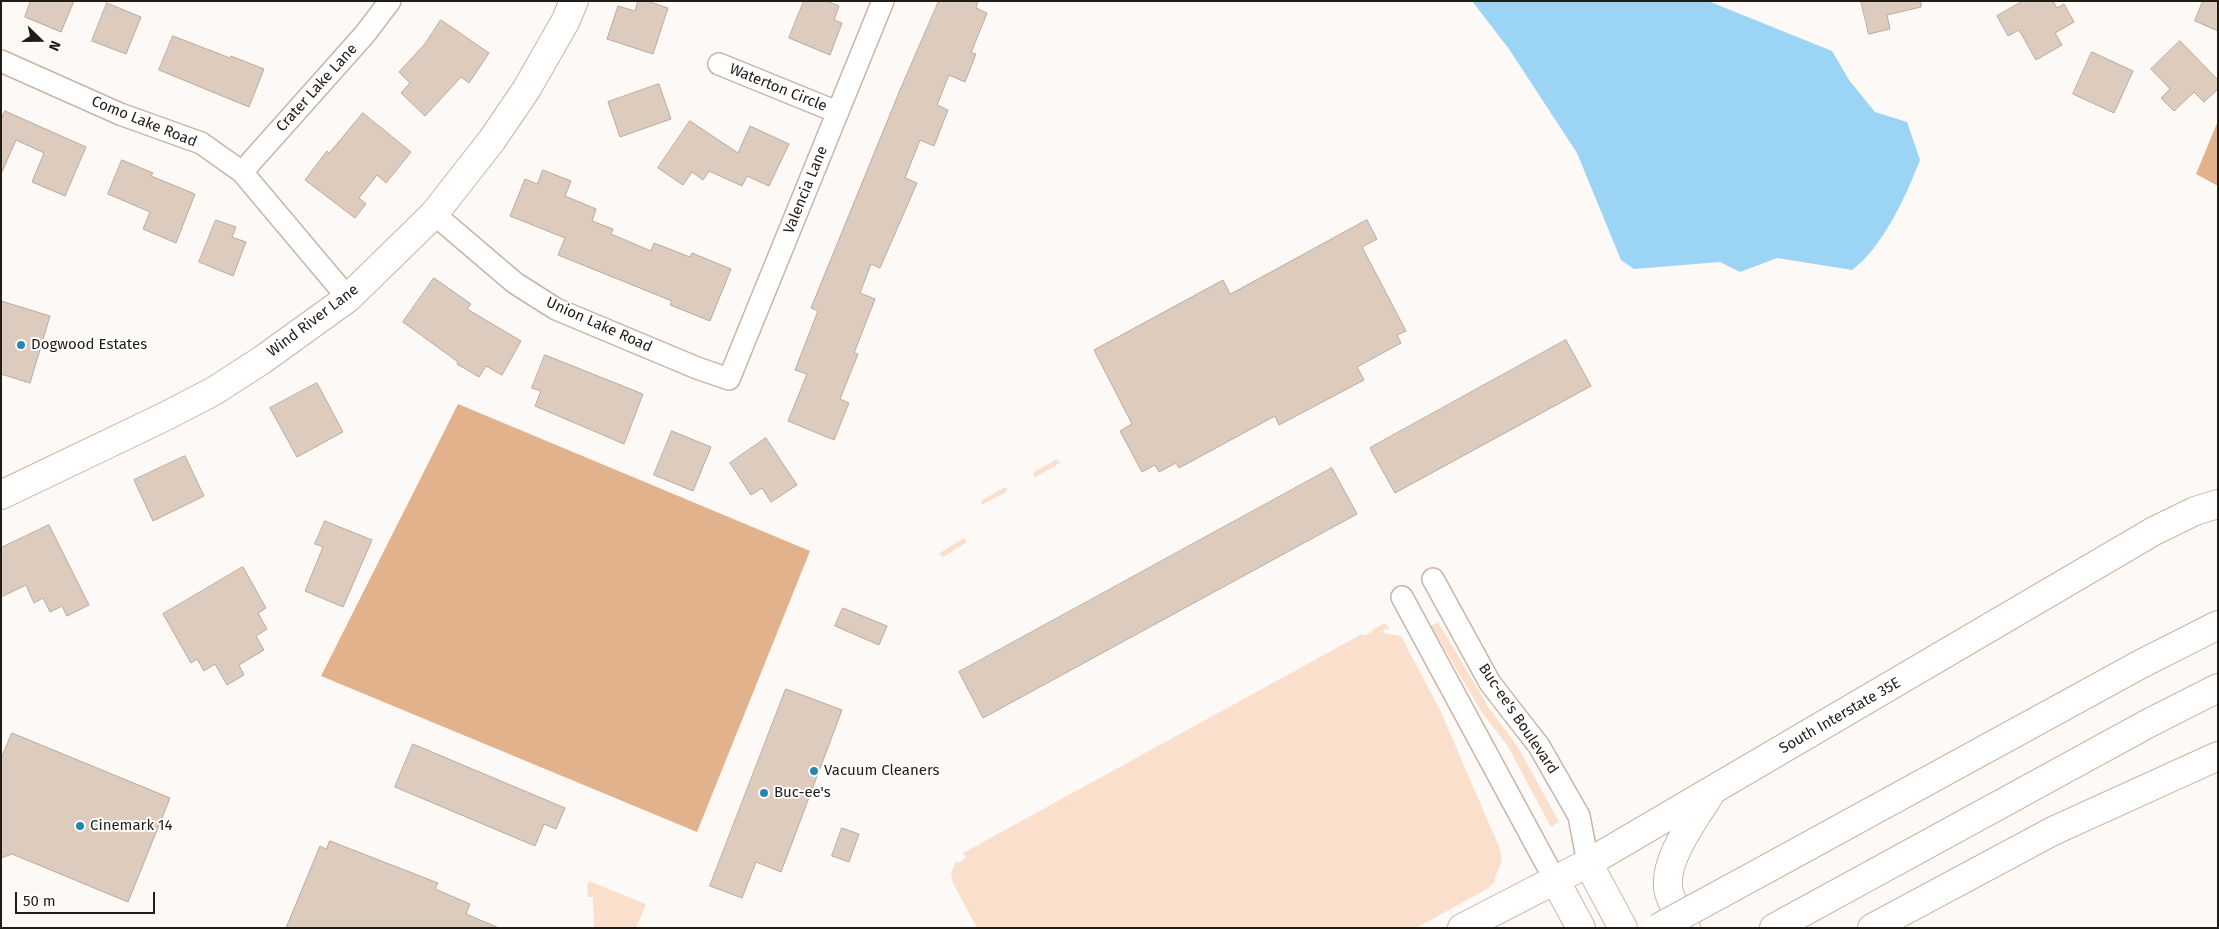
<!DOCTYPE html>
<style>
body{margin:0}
#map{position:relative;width:2219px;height:929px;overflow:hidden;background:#fcf9f6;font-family:"Fira Sans",sans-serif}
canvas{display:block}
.frame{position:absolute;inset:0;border:2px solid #221c16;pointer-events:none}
.north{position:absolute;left:15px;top:15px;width:50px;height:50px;-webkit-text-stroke:4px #fff;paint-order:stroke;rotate:112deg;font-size:14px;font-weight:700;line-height:20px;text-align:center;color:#221c16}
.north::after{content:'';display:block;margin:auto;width:18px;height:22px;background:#221c16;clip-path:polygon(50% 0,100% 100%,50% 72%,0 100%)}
.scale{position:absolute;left:15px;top:892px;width:140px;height:22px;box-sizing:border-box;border:2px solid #221c16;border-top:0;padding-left:6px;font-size:15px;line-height:18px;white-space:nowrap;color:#221c16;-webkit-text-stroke:4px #fff;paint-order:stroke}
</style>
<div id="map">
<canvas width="2219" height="929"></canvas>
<div class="frame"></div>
<div class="north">N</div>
<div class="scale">50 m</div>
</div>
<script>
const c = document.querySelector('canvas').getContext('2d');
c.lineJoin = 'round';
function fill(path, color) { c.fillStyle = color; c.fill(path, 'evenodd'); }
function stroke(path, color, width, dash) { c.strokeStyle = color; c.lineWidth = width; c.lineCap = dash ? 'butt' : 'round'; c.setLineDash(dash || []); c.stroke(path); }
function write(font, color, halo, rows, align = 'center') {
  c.font = font + ' "Fira Sans",sans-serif'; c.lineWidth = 4; c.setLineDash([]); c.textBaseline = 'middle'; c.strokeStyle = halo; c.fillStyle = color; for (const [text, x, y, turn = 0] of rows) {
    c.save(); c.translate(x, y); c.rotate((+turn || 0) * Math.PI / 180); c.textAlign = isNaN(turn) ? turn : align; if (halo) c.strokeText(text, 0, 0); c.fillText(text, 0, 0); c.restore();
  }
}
const green = new Path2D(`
 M 1057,459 L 1060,463 L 1036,477 L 1033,476 L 1034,472 Z
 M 1005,487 L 1008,489 L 1005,493 L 981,505 L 982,500 Z
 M 964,538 L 967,542 L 943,557 L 940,555 L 941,552 Z
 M 1438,622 L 1489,708 L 1518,747 L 1559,822 L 1551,827 L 1507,745 L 1481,711 L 1431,626 Z
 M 1385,623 L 1390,630 L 1385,628 L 1383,633 L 1401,636 L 1440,710 L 1500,849 L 1502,861 L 1494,880 L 1496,881 L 1487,889 L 1416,928 L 977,928 L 953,883 L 951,873 L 956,861 L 959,863 L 966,858 L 963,853 L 1362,634 L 1364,636 L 1372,632 L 1372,630 Z
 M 589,881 L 646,904 L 636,928 L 594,928 L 593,897 L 588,897 L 587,886 Z`);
const forest = new Path2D(`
 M 2218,121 L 2218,186 L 2196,174 Z
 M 458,404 L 810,551 L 697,832 L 321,676 Z`);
const water = new Path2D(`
 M 1472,1 L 1708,1 L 1832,51 L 1849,80 L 1875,112 L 1907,122 L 1920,160 C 1906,196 1883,247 1852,270 L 1777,258 L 1740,272 L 1720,262 L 1634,269 L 1621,260 L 1577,153 L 1509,49 Z`);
const building = new Path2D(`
 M 31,1 L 74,1 L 61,32 L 25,17 Z
 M 638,1 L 647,1 L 668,8 L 653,54 L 607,39 L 618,6 L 635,11 Z
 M 804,1 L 827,1 L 839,6 L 834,20 L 842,23 L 830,55 L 789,38 Z
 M 939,1 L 978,1 L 976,8 L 987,13 L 971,53 L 976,54 L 965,82 L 949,75 L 937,105 L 948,110 L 934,146 L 920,140 L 905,178 L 917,183 L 880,268 L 871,264 L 860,293 L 875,299 L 854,353 L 858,354 L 840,399 L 849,403 L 834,440 L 788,421 L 807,374 L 795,370 L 818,311 L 811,308 L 900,90 Z
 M 1861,1 L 1921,1 L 1921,7 L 1887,15 L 1890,29 L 1869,34 Z
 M 2023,1 L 2053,1 L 2057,8 L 2064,4 L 2074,22 L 2055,33 L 2062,45 L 2036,60 L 2019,30 L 2008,36 L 1997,16 Z
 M 2203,1 L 2218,1 L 2218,31 L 2195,21 Z
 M 107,3 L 141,17 L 126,54 L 92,41 Z
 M 441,20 L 489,53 L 469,83 L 461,77 L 425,116 L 401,93 L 410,83 L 399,72 L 424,45 Z
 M 173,36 L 230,58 L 231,56 L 264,69 L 249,107 L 159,70 Z
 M 2180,41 L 2218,80 L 2218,89 L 2204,102 L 2194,92 L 2174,111 L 2161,98 L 2170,89 L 2151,69 Z
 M 2092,52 L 2133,71 L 2114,113 L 2073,94 Z
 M 659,84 L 671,119 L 620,137 L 608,102 Z
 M 5,111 L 86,147 L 65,196 L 32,182 L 44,153 L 16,140 L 1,174 L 1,120 Z
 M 363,113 L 411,152 L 386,183 L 377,175 L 359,198 L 366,204 L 355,218 L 305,180 L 327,151 L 329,153 Z
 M 690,121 L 738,153 L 750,126 L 789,144 L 769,186 L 747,176 L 742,186 L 709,171 L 703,180 L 692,172 L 683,185 L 658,168 Z
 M 122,160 L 153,173 L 151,176 L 195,194 L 176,243 L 143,229 L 150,212 L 108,194 Z
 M 543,170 L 571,181 L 565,196 L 596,209 L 592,221 L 613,229 L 611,234 L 651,251 L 654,243 L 690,257 L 692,253 L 731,269 L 710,321 L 670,305 L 672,301 L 558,255 L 565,238 L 510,216 L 525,179 L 537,184 Z
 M 216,220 L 236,227 L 232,237 L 246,242 L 233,276 L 199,262 Z
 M 1367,220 L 1377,239 L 1362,247 L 1406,331 L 1397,335 L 1401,343 L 1357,367 L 1364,380 L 1279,425 L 1275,416 L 1179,468 L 1176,463 L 1159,472 L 1155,465 L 1142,472 L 1120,431 L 1132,424 L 1094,350 L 1223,280 L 1230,294 Z
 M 434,278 L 471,304 L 467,309 L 521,341 L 502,375 L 486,366 L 479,377 L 457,364 L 458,362 L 403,322 Z
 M 1,301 L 50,316 L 30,383 L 1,374 Z
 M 1566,340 L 1591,386 L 1395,493 L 1370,448 Z
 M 545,355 L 643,394 L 624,444 L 535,406 L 541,391 L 532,388 Z
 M 317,383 L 343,432 L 297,457 L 270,408 Z
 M 672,431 L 711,447 L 693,491 L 654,475 Z
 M 766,438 L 797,485 L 771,502 L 762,488 L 751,495 L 730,463 Z
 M 185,456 L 204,496 L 153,521 L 134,480 Z
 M 1332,468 L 1357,514 L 983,718 L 959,672 Z
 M 325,521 L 372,540 L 343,607 L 305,591 L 323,547 L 315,544 Z
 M 49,525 L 89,605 L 67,616 L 62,606 L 50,612 L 43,598 L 34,603 L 26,585 L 1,597 L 1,548 Z
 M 243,567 L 266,608 L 258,613 L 267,629 L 256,636 L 264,650 L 239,665 L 244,675 L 227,685 L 215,664 L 204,671 L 197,659 L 191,663 L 163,614 Z
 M 843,608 L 887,626 L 879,645 L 835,626 Z
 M 786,689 L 842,710 L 781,872 L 756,862 L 742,898 L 710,886 Z
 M 12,733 L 170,798 L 128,902 L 12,854 L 1,858 L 1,759 Z
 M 413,744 L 565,808 L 556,829 L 544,824 L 535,846 L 395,787 Z
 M 842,828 L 859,834 L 849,862 L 832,856 Z
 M 330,841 L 438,883 L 435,889 L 470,904 L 466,914 L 499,928 L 286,928 L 320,846 L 326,849 Z`);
const minor = new Path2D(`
 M 1,61 L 120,114 L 201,143 L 242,172 L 348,298
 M 719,64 L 837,112
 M 242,172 L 365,34 L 390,1
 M 434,214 L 515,283 L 556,309 L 697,368 L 729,379 L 883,1
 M 1433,579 L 1490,683 L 1539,746 L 1579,816 L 1588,863
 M 1402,597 L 1555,880`);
const tertiary = new Path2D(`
 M 1,495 L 166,416 L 214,391 L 262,360 L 348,298 L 434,214 L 492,140 L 526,90 L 565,22 L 574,1
 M 1588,863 L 1623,928
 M 1555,880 L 1581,928`);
const secondary = new Path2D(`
 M 1462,928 L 1588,863 L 2154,531 L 2195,511 L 2218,504
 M 1686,928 C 1681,917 1673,905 1669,893 C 1661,862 1695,819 1710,794
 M 1872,928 L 2053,831 L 2218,756`);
const motorway = new Path2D(`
 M 1770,867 L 2141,664 L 2218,625
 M 1774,928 L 2149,723 L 2218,688`);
const motorwayBridge = new Path2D(`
 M 1658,928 L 1770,867`);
const markers = [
 [21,345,5,"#2986b2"],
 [814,771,5,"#2986b2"],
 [764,793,5,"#2986b2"],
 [80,826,5,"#2986b2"]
];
const streetNames = [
 ["Crater Lake Lane",317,88,-48],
 ["Waterton Circle",778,88,22],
 ["Como Lake Road",144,122,22],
 ["Valencia Lane",806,190,-68],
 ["Wind River Lane",313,321,-37],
 ["Union Lake Road",599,325,24],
 ["South Interstate 35E",1840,716,-30],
 ["Buc-ee's Boulevard",1518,719,56]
];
const poiNames = [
 ["Dogwood Estates",31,345],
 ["Vacuum Cleaners",824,771],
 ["Buc-ee's",774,793],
 ["Cinemark 14",90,826]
];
fill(green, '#fae0cc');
fill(forest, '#e1b28c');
fill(water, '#9bd4f5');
fill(building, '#ddcbbd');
stroke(building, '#bbaa9c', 1);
stroke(minor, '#c7b5a7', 24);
stroke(tertiary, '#c7b5a7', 30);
stroke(secondary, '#c7b5a7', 30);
stroke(motorway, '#c7b5a7', 30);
stroke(minor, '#fff', 21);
stroke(tertiary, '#fff', 28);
stroke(secondary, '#fff', 28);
stroke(motorway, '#fff', 28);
stroke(motorwayBridge, '#c7b5a7', 30, []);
stroke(motorwayBridge, '#fff', 28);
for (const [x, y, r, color] of markers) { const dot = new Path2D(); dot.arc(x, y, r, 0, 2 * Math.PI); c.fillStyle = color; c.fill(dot); stroke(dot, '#fff', 2); }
write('15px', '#221c16', '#fff', streetNames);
write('15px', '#221c16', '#fff', poiNames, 'left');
</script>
